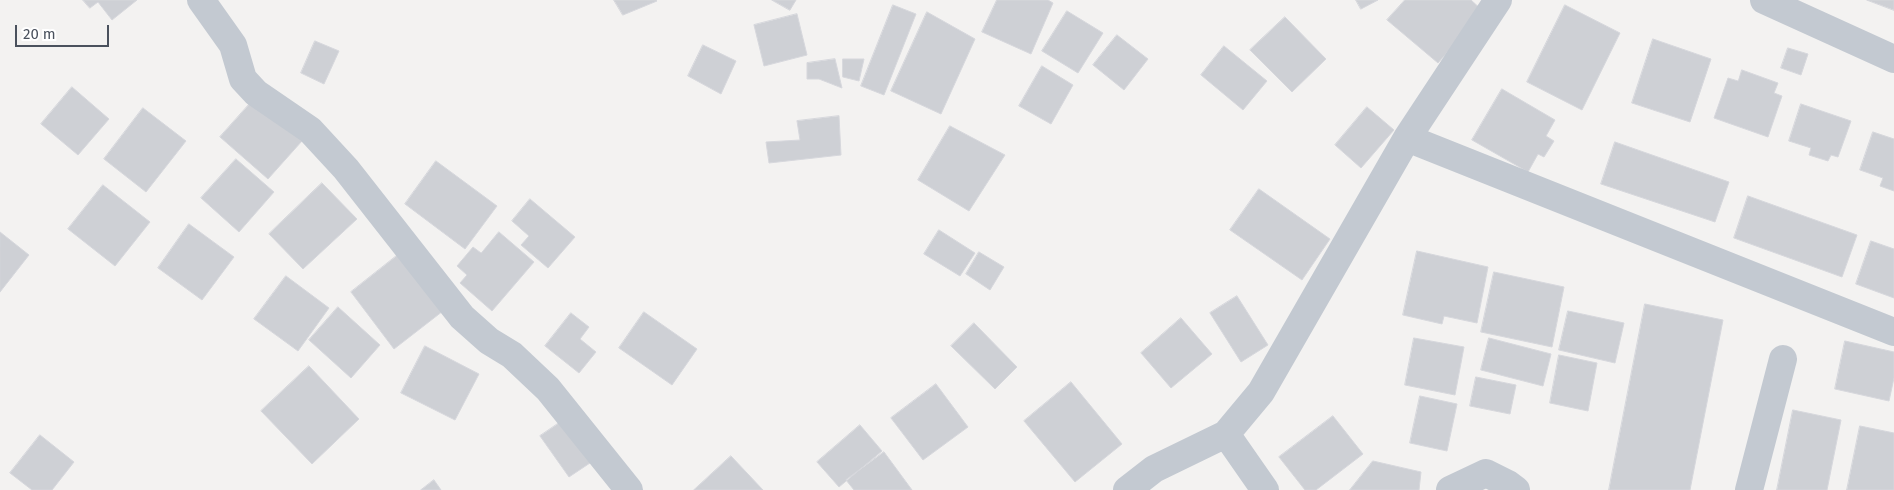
<!DOCTYPE html>
<style>
body{margin:0}
#map{position:relative;width:1894px;height:490px;overflow:hidden;background:#f3f2f1;font-family:"Fira Sans",sans-serif}
canvas{display:block}
.scale{position:absolute;left:15px;top:25px;width:94px;height:22px;box-sizing:border-box;border:2px solid #4a515d;border-top:0;padding-left:6px;font-size:15px;line-height:18px;white-space:nowrap;color:#4a515d;-webkit-text-stroke:4px #fff;paint-order:stroke}
</style>
<div id="map">
<canvas width="1894" height="490"></canvas>
<div class="scale">20 m</div>
</div>
<script>
const c = document.querySelector('canvas').getContext('2d');
c.lineJoin = 'round';
function fill(path, color) { c.fillStyle = color; c.fill(path, 'evenodd'); }
function stroke(path, color, width, dash) { c.strokeStyle = color; c.lineWidth = width; c.lineCap = dash ? 'butt' : 'round'; c.setLineDash(dash || []); c.stroke(path); }
const building = new Path2D(`
 M 83,0 L 137,0 L 112,20 L 98,2 L 90,8 Z
 M 614,0 L 656,0 L 657,1 L 623,15 Z
 M 772,0 L 796,0 L 790,10 Z
 M 997,0 L 1048,0 L 1053,3 L 1031,54 L 982,32 Z
 M 1356,0 L 1378,0 L 1361,9 Z
 M 1405,0 L 1471,0 L 1483,11 L 1438,63 L 1387,20 Z
 M 1867,0 L 1894,0 L 1894,10 Z
 M 893,5 L 916,14 L 884,95 L 861,86 Z
 M 1565,5 L 1620,33 L 1582,110 L 1527,82 Z
 M 1067,11 L 1103,33 L 1078,73 L 1042,51 Z
 M 927,12 L 975,39 L 941,114 L 891,91 Z
 M 797,14 L 807,55 L 764,66 L 754,25 Z
 M 1285,17 L 1326,59 L 1292,92 L 1250,50 Z
 M 1117,35 L 1148,59 L 1124,90 L 1093,65 Z
 M 1653,39 L 1711,59 L 1690,122 L 1632,103 Z
 M 315,41 L 339,51 L 324,84 L 301,73 Z
 M 703,45 L 736,61 L 721,94 L 688,76 Z
 M 1224,46 L 1267,81 L 1243,110 L 1201,75 Z
 M 1788,48 L 1808,54 L 1801,75 L 1781,68 Z
 M 835,59 L 842,88 L 819,79 L 807,79 L 807,63 Z
 M 843,59 L 864,59 L 859,81 L 843,77 Z
 M 1042,66 L 1073,85 L 1051,124 L 1019,106 Z
 M 1742,70 L 1778,83 L 1774,93 L 1782,96 L 1768,137 L 1714,118 L 1728,78 L 1738,81 Z
 M 72,87 L 109,119 L 78,155 L 41,124 Z
 M 1502,89 L 1555,120 L 1546,136 L 1554,141 L 1544,157 L 1538,154 L 1528,172 L 1472,140 Z
 M 254,99 L 302,141 L 268,179 L 220,137 Z
 M 1801,104 L 1851,121 L 1838,157 L 1831,155 L 1828,161 L 1809,155 L 1811,148 L 1789,141 Z
 M 1367,107 L 1394,130 L 1361,168 L 1335,145 Z
 M 143,108 L 186,141 L 146,192 L 104,159 Z
 M 839,116 L 841,155 L 769,163 L 766,142 L 800,140 L 797,121 Z
 M 950,126 L 1005,155 L 969,211 L 918,180 Z
 M 1873,132 L 1894,139 L 1894,191 L 1880,186 L 1883,178 L 1860,170 Z
 M 1615,142 L 1729,182 L 1715,222 L 1601,184 Z
 M 236,159 L 274,192 L 239,232 L 201,198 Z
 M 436,161 L 497,206 L 465,249 L 405,204 Z
 M 322,183 L 357,219 L 303,269 L 269,234 Z
 M 103,185 L 150,222 L 115,266 L 68,229 Z
 M 1259,189 L 1330,239 L 1302,280 L 1230,230 Z
 M 1748,196 L 1857,235 L 1842,277 L 1734,238 Z
 M 530,199 L 575,237 L 548,268 L 521,245 L 529,236 L 512,221 Z
 M 189,224 L 234,257 L 202,300 L 158,268 Z
 M 939,230 L 975,253 L 960,276 L 924,254 Z
 M 0,232 L 29,255 L 0,292 Z
 M 499,232 L 534,262 L 492,311 L 460,283 L 467,275 L 457,266 L 473,247 L 481,253 Z
 M 1871,241 L 1894,249 L 1894,298 L 1856,284 Z
 M 1417,251 L 1488,267 L 1477,323 L 1444,316 L 1442,324 L 1403,315 Z
 M 979,252 L 1004,267 L 990,290 L 966,274 Z
 M 399,254 L 443,311 L 394,349 L 351,292 Z
 M 1494,272 L 1564,287 L 1552,347 L 1481,332 Z
 M 286,276 L 329,308 L 298,351 L 254,319 Z
 M 1237,296 L 1268,345 L 1241,362 L 1210,313 Z
 M 1645,304 L 1723,320 L 1690,490 L 1609,490 Z
 M 338,307 L 380,345 L 351,378 L 309,340 Z
 M 1568,311 L 1624,323 L 1615,363 L 1559,350 Z
 M 644,312 L 697,349 L 672,385 L 619,348 Z
 M 571,313 L 589,327 L 580,339 L 596,352 L 579,373 L 545,346 Z
 M 1181,318 L 1212,354 L 1171,388 L 1141,353 Z
 M 974,323 L 1017,367 L 995,389 L 951,346 Z
 M 1414,338 L 1464,347 L 1455,395 L 1405,385 Z
 M 1489,338 L 1551,354 L 1543,386 L 1481,370 Z
 M 1845,341 L 1894,352 L 1894,378 L 1889,401 L 1835,389 Z
 M 425,346 L 479,374 L 455,420 L 401,393 Z
 M 1559,355 L 1597,363 L 1588,411 L 1550,403 Z
 M 309,366 L 359,419 L 312,464 L 261,411 Z
 M 1476,377 L 1516,385 L 1510,414 L 1470,406 Z
 M 1071,382 L 1122,444 L 1075,482 L 1024,421 Z
 M 936,384 L 968,427 L 923,460 L 891,418 Z
 M 1420,396 L 1457,404 L 1447,451 L 1410,443 Z
 M 1793,410 L 1841,420 L 1827,490 L 1777,490 Z
 M 1333,416 L 1363,454 L 1316,490 L 1305,490 L 1279,457 Z
 M 565,419 L 593,461 L 569,477 L 540,436 Z
 M 860,425 L 882,451 L 839,487 L 817,462 Z
 M 1860,426 L 1894,433 L 1894,490 L 1847,490 Z
 M 40,435 L 74,462 L 52,490 L 32,490 L 10,473 Z
 M 884,452 L 912,490 L 854,490 L 846,480 Z
 M 731,456 L 763,490 L 694,490 Z
 M 1373,461 L 1421,472 L 1419,490 L 1350,490 Z
 M 434,480 L 441,490 L 421,490 Z`);
const minor = new Path2D(`
 M 201,0 L 233,45 L 243,79 L 256,93 L 310,130 L 346,169 L 462,317 L 489,341 L 512,355 L 548,389 L 629,490
 M 1764,0 L 1894,59
 M 1407,138 L 1894,332
 M 1226,434 L 1265,490
 M 1127,490 L 1154,469 L 1226,434 L 1261,392 L 1407,138 L 1498,0
 M 1450,490 L 1486,473 L 1508,484 L 1516,490
 M 1749,490 L 1783,359`);
fill(building, '#ced0d5');
stroke(building, '#d6d7dc', 1);
stroke(minor, '#c3c9d1', 28);
</script>
